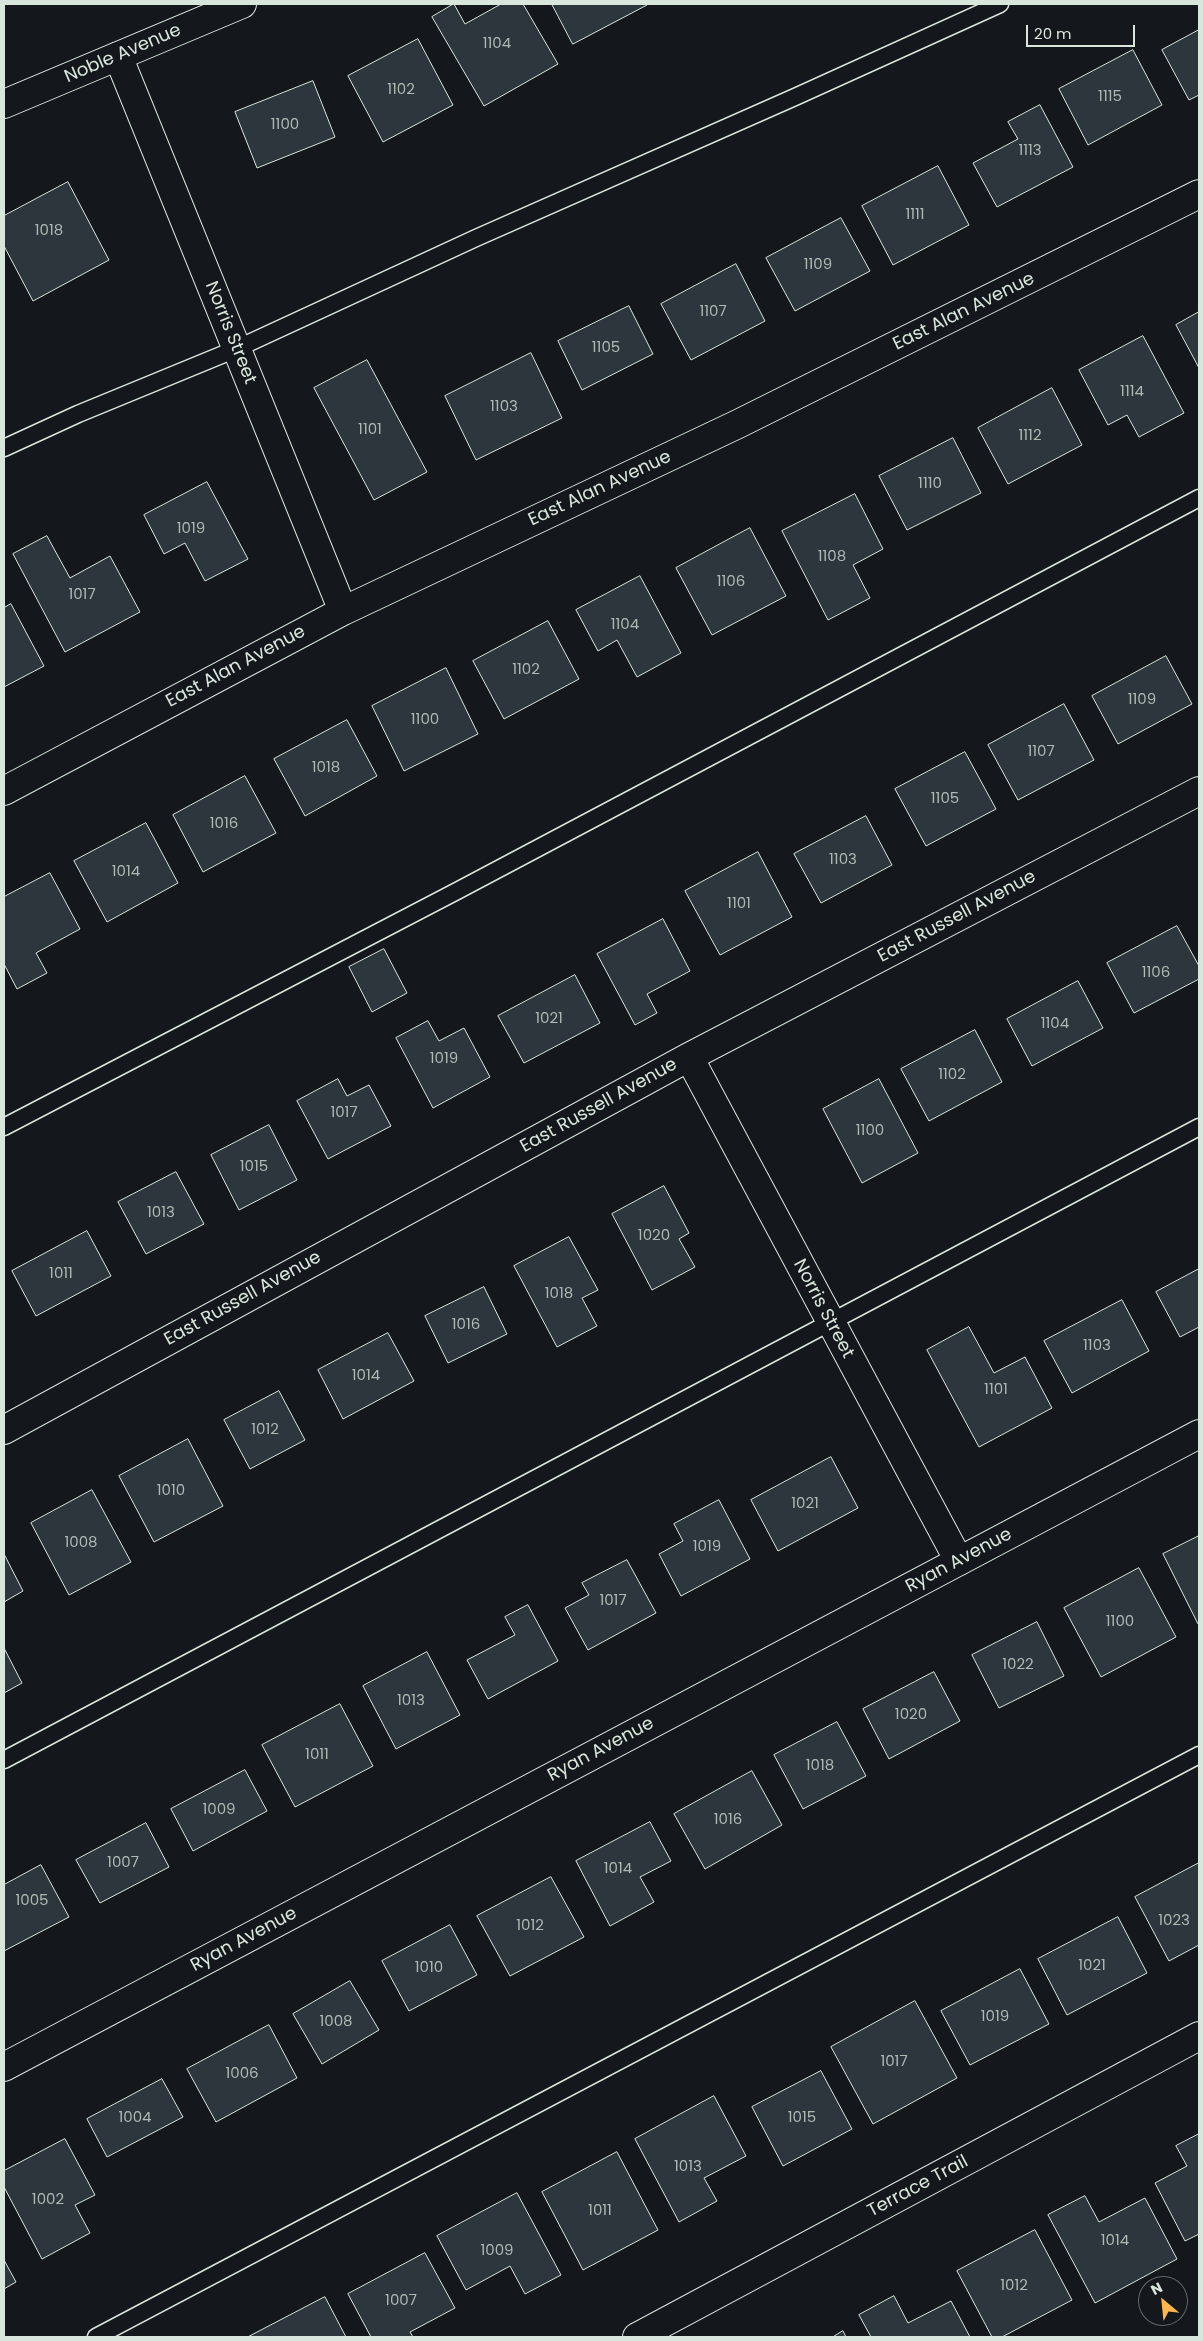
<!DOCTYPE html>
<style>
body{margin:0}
#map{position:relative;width:1203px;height:2341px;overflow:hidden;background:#14181c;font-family:Poppins,sans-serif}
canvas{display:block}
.frame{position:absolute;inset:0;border:5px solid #d8e6dc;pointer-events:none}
.north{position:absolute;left:1138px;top:2276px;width:50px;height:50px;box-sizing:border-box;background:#14181c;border:1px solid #626a69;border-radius:50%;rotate:332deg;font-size:14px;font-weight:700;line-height:20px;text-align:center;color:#d8e6dc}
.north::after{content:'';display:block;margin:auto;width:18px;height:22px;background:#ffb74d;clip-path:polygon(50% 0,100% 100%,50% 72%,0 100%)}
.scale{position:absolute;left:1026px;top:25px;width:109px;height:22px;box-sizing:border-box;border:2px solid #d8e6dc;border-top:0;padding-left:6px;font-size:15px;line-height:18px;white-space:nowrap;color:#d8e6dc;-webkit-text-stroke:4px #14181c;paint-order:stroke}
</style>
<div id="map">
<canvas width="1203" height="2341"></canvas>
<div class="frame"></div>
<div class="north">N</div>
<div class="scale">20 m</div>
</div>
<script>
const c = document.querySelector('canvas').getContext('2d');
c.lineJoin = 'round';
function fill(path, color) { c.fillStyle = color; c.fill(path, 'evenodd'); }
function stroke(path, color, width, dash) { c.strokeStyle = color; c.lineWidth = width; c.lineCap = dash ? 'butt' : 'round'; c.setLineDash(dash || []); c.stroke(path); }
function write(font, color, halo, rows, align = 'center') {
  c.font = font + ' Poppins,sans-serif'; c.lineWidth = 4; c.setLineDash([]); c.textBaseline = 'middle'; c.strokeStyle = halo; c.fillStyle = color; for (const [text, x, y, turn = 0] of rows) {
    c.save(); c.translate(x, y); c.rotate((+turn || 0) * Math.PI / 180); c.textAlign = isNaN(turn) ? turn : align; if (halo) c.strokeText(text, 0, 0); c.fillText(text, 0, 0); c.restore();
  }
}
const building = new Path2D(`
 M 454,4 L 465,24 L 501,4 L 523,4 L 558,64 L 484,106 L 432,17 Z
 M 552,4 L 646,4 L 647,5 L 573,44 Z
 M 1199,30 L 1199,95 L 1189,100 L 1162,50 Z
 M 418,39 L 453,105 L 383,142 L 348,76 Z
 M 1133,50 L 1162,105 L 1088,145 L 1059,89 Z
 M 313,81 L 335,137 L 257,168 L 235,112 Z
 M 1040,105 L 1073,167 L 997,207 L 973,163 L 1018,139 L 1008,122 Z
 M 938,166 L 969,225 L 893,265 L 862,206 Z
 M 68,182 L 109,260 L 33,301 L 4,246 L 4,216 Z
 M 841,218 L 870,271 L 795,311 L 766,258 Z
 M 736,264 L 765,321 L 691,360 L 661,304 Z
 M 629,306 L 653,354 L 582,390 L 558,341 Z
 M 1199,312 L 1199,368 L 1176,325 Z
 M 1143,336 L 1184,413 L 1139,437 L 1127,415 L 1108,425 L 1079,370 Z
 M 531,353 L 562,418 L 476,460 L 445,396 Z
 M 367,360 L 427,472 L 374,500 L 314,388 Z
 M 1052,388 L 1082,445 L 1008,484 L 978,428 Z
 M 953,438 L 981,493 L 907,530 L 879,476 Z
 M 207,482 L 248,559 L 205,581 L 185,543 L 164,554 L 144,515 Z
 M 855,494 L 883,549 L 853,565 L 870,598 L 828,620 L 782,531 Z
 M 750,528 L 786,596 L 712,635 L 676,568 Z
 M 47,536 L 70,578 L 110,556 L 140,612 L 65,652 L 13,554 Z
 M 640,576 L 681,653 L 637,677 L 617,640 L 598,651 L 576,610 Z
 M 11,604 L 44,666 L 4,687 L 4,608 Z
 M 548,621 L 579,679 L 504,719 L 473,661 Z
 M 1166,656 L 1192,704 L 1118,744 L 1092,696 Z
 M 446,668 L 478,734 L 404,771 L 372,706 Z
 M 1064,704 L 1094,760 L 1018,800 L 988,745 Z
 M 347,720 L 377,776 L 305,816 L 274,759 Z
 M 965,752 L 996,809 L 926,846 L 895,789 Z
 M 245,776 L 276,833 L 203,872 L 173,815 Z
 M 866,816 L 892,865 L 821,903 L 794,854 Z
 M 146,823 L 178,883 L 107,922 L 74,861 Z
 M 758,852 L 792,917 L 720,955 L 685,891 Z
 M 50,873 L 80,929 L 36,953 L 47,973 L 17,989 L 4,964 L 4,897 Z
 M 663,919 L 690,971 L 647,994 L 657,1013 L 635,1025 L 597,954 Z
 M 1177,926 L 1199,966 L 1199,979 L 1134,1013 L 1107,963 Z
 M 384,949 L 407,993 L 372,1012 L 349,967 Z
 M 575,975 L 600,1023 L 524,1063 L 498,1016 Z
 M 1078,981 L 1103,1028 L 1032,1066 L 1007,1019 Z
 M 428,1021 L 439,1041 L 464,1028 L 490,1077 L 433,1108 L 396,1038 Z
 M 975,1030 L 1002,1082 L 929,1121 L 901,1069 Z
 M 338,1079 L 347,1096 L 369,1085 L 391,1126 L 328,1159 L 297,1101 Z
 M 879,1079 L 918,1153 L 862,1183 L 823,1109 Z
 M 269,1125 L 297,1180 L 239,1210 L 211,1155 Z
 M 176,1172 L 204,1224 L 146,1254 L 118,1202 Z
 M 664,1186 L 689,1233 L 679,1239 L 695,1267 L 652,1290 L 612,1214 Z
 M 87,1231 L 111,1276 L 36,1316 L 12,1271 Z
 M 569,1237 L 598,1290 L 582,1298 L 597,1326 L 557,1347 L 514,1266 Z
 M 1199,1269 L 1199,1327 L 1180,1337 L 1156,1292 Z
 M 484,1287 L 507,1334 L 448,1363 L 425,1316 Z
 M 1122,1300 L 1149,1351 L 1072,1393 L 1044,1341 Z
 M 969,1327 L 994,1373 L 1025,1357 L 1052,1408 L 979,1447 L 927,1350 Z
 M 388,1333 L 414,1381 L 343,1419 L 318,1370 Z
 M 279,1391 L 305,1440 L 250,1469 L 224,1420 Z
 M 188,1439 L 223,1506 L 154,1542 L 119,1476 Z
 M 831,1457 L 858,1508 L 778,1551 L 751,1500 Z
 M 92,1490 L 131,1562 L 69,1595 L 31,1523 Z
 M 719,1500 L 750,1559 L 681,1596 L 659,1554 L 683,1541 L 674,1524 Z
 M 1199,1536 L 1199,1623 L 1198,1624 L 1163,1554 Z
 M 4,1554 L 23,1591 L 4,1602 Z
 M 627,1560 L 656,1613 L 588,1650 L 565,1608 L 589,1595 L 582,1583 Z
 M 1139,1568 L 1176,1637 L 1101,1677 L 1064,1608 Z
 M 528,1605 L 558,1661 L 488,1699 L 467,1660 L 515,1635 L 505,1617 Z
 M 1037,1622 L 1064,1676 L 999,1708 L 972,1655 Z
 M 4,1648 L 22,1683 L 4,1693 Z
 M 427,1652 L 460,1715 L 396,1749 L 363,1686 Z
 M 934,1672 L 960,1721 L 889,1759 L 863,1709 Z
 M 340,1704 L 373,1766 L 295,1807 L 262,1745 Z
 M 837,1722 L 866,1776 L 803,1809 L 774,1755 Z
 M 245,1770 L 267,1811 L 193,1851 L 171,1809 Z
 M 752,1771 L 782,1825 L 705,1869 L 674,1814 Z
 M 650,1822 L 671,1861 L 640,1877 L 654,1902 L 610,1926 L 576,1861 Z
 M 146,1823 L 169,1867 L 100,1903 L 76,1860 Z
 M 1199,1863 L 1199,1945 L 1169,1961 L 1135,1897 Z
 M 41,1865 L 69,1917 L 4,1951 L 4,1885 Z
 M 551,1877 L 584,1937 L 510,1976 L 477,1916 Z
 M 1118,1917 L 1147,1973 L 1067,2015 L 1038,1959 Z
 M 450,1925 L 477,1975 L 409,2011 L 382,1961 Z
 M 1020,1969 L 1049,2024 L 970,2065 L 941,2011 Z
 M 350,1981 L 379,2030 L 322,2064 L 293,2014 Z
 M 915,2001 L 957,2078 L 873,2124 L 831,2047 Z
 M 269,2025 L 297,2078 L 216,2122 L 187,2069 Z
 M 821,2071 L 852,2129 L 783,2166 L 752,2107 Z
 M 162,2079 L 183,2117 L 107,2157 L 87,2119 Z
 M 714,2096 L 746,2156 L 704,2178 L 717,2201 L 679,2222 L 635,2139 Z
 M 1199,2134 L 1199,2234 L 1185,2241 L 1155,2183 L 1187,2166 L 1176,2146 Z
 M 65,2139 L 95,2195 L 75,2205 L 90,2233 L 42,2259 L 4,2187 L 4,2171 Z
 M 617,2152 L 658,2230 L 583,2270 L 542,2192 Z
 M 517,2193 L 561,2275 L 525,2294 L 510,2266 L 466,2290 L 437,2236 Z
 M 1085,2196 L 1099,2222 L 1145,2198 L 1177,2259 L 1095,2303 L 1048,2215 Z
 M 1035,2230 L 1072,2300 L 1002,2337 L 992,2337 L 957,2271 Z
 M 425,2253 L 455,2308 L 410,2332 L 413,2337 L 371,2337 L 348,2294 Z
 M 4,2260 L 16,2282 L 4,2289 Z
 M 894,2296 L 908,2323 L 951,2301 L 970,2337 L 871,2337 L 859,2315 Z
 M 325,2297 L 346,2337 L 248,2337 Z
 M 843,2331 L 846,2337 L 833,2337 Z`);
const service = new Path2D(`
 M 4,448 L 78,414 L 236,349 L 476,238 L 795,97 L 1000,4
 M 4,1127 L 457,891 L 1199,498
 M 4,1760 L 1199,1127
 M 96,2337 L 1199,1755`);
const minor = new Path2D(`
 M 118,56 L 343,611
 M 4,104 L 242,4
 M 4,791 L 343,611 L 738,424 L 1199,194
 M 689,1057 L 959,1561
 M 4,1430 L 689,1057 L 1199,791
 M 637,2337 L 1199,2036`);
const tertiary = new Path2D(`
 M 4,2067 L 1199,1434`);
const numberNames = [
 ["1104",497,44],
 ["1102",401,90],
 ["1115",1110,97],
 ["1100",285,125],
 ["1113",1030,151],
 ["1111",915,215],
 ["1018",49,231],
 ["1109",818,265],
 ["1107",713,312],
 ["1105",606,348],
 ["1114",1132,392],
 ["1103",504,407],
 ["1101",370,430],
 ["1112",1030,436],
 ["1110",930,484],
 ["1019",191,529],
 ["1108",832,557],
 ["1106",731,582],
 ["1017",82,595],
 ["1104",625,625],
 ["1102",526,670],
 ["1109",1142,700],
 ["1100",425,720],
 ["1107",1041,752],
 ["1018",326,768],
 ["1105",945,799],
 ["1016",224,824],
 ["1103",843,860],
 ["1014",126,872],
 ["1101",739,904],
 ["1106",1156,973],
 ["1021",549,1019],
 ["1104",1055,1024],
 ["1019",444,1059],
 ["1102",952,1075],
 ["1017",344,1113],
 ["1100",870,1131],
 ["1015",254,1167],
 ["1013",161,1213],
 ["1020",654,1236],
 ["1011",61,1274],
 ["1018",559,1294],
 ["1016",466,1325],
 ["1103",1097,1346],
 ["1014",366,1376],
 ["1101",996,1390],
 ["1012",265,1430],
 ["1010",171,1491],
 ["1021",805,1504],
 ["1008",81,1543],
 ["1019",707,1547],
 ["1017",613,1601],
 ["1100",1120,1622],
 ["1022",1018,1665],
 ["1013",411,1701],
 ["1020",911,1715],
 ["1011",317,1755],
 ["1018",820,1766],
 ["1009",219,1810],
 ["1016",728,1820],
 ["1007",123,1863],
 ["1014",618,1869],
 ["1005",32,1901],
 ["1023",1174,1921],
 ["1012",530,1926],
 ["1021",1092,1966],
 ["1010",429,1968],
 ["1019",995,2017],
 ["1008",336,2022],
 ["1017",894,2062],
 ["1006",242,2074],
 ["1004",135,2118],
 ["1015",802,2118],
 ["1013",688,2167],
 ["1002",48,2200],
 ["1011",600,2211],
 ["1014",1115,2241],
 ["1009",497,2251],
 ["1012",1014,2286],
 ["1007",401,2301]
];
const streetNames = [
 ["Noble Avenue",123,54,-23],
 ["East Alan Avenue",964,312,-26],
 ["Norris Street",230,333,68],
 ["East Alan Avenue",600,489,-25],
 ["East Alan Avenue",236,667,-28],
 ["East Russell Avenue",957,917,-28],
 ["East Russell Avenue",599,1106,-29],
 ["East Russell Avenue",243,1299,-29],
 ["Norris Street",823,1309,62],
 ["Ryan Avenue",959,1561,-28],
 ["Ryan Avenue",601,1750,-28],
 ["Ryan Avenue",244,1940,-28],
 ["Terrace Trail",918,2187,-28]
];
fill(building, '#2c363c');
stroke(building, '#d8e6dc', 1);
stroke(service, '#d8e6dc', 19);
stroke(minor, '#d8e6dc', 30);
stroke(tertiary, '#d8e6dc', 30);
stroke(service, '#14181c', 16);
stroke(minor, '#14181c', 28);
stroke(tertiary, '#14181c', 28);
write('15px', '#adbab4', null, numberNames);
write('18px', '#d8e6dc', '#14181c', streetNames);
</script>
